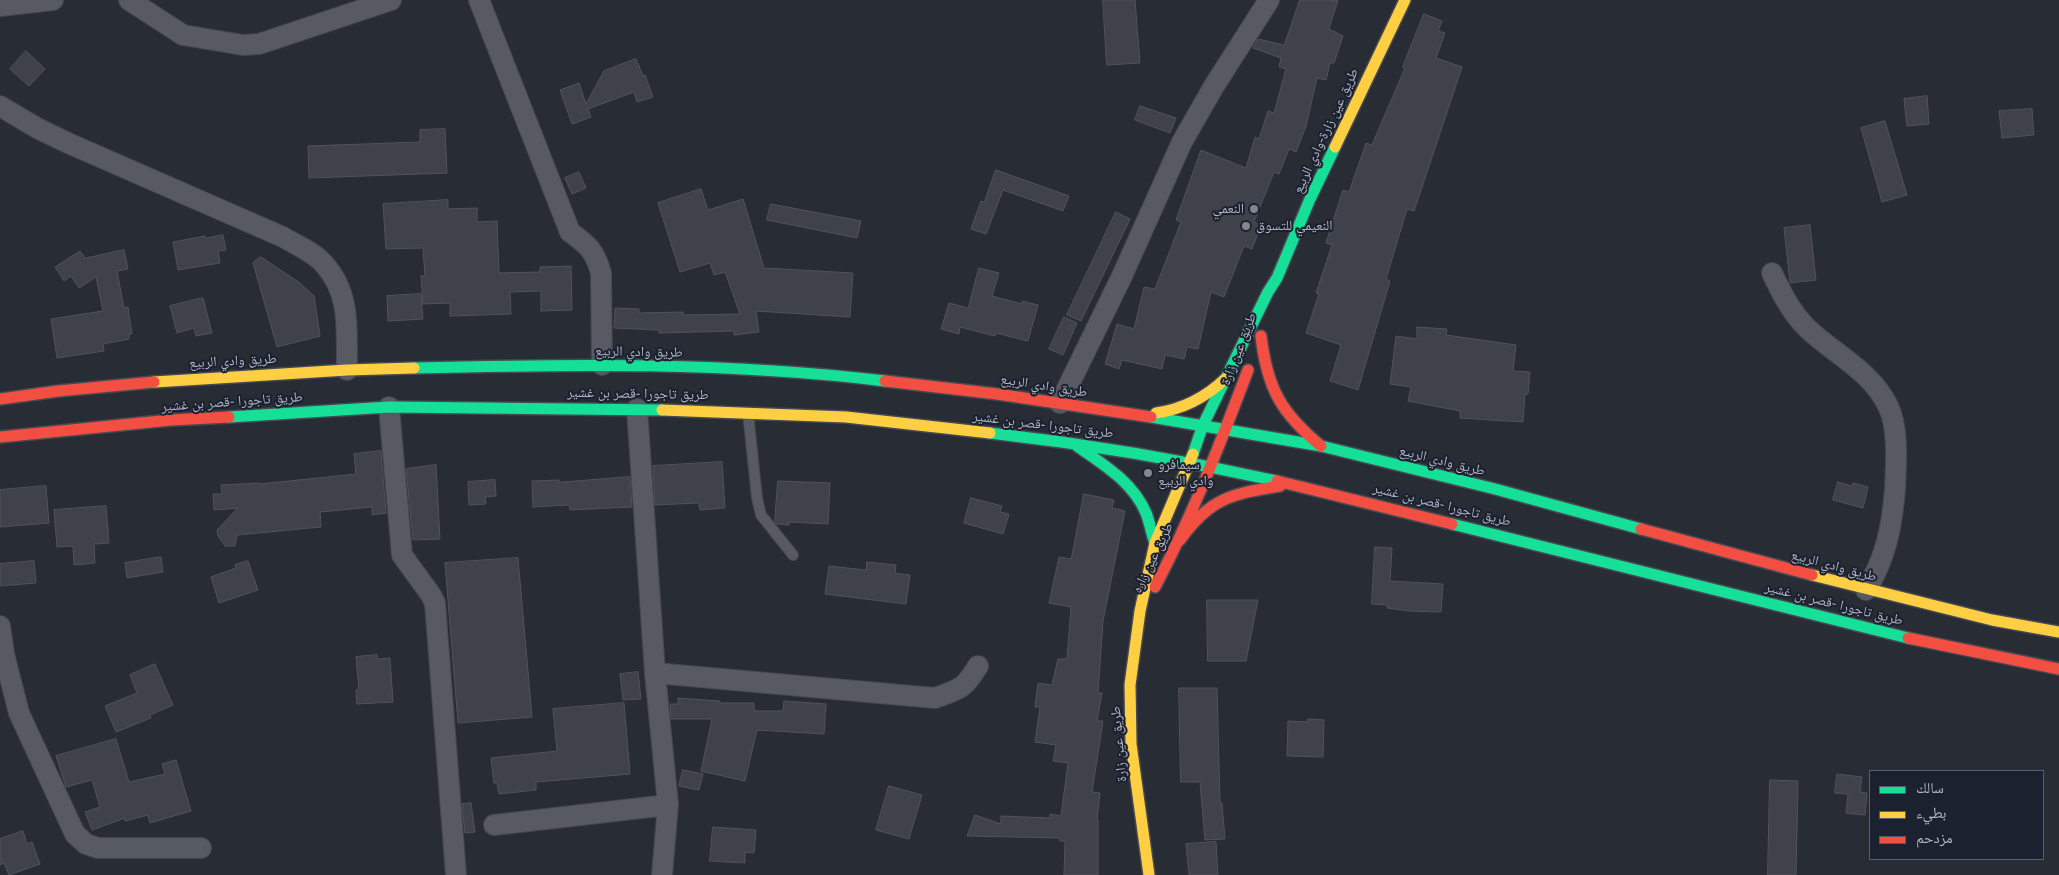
<!DOCTYPE html>
<meta charset="utf-8">
<style>
body{margin:0}
#map{position:relative;width:2059px;height:875px;overflow:hidden;background:#282c35;font-family:"Noto Sans","Noto Naskh Arabic",sans-serif}
canvas{display:block}
.legend{position:absolute;left:1869px;top:770px;width:175px;height:90px;box-sizing:border-box;background:#1c212f;border:1px solid #585d6b;margin:0;padding:6px 9px;list-style:none;font-size:15px;color:#b2b6c6}
.legend li{display:flex;align-items:center;gap:10px;height:25px}
.legend b{width:25px;border:1px solid #585d6b}
</style>
<div id="map">
<canvas width="2059" height="875"></canvas>
<ul class="legend">
<li><b style="height:6px;background:#16e098"></b>سالك</li>
<li><b style="height:6px;background:#ffcf43"></b>بطيء</li>
<li><b style="height:6px;background:#f24e42"></b>مزدحم</li>
</ul>
</div>
<script>
const c = document.querySelector('canvas').getContext('2d');
c.lineJoin = 'round';
function fill(path, color) { c.fillStyle = color; c.fill(path, 'evenodd'); }
function stroke(path, color, width, dash) { c.strokeStyle = color; c.lineWidth = width; c.lineCap = dash ? 'butt' : 'round'; c.setLineDash(dash || []); c.stroke(path); }
function write(font, color, halo, rows, align = 'center') {
  c.font = font + ' "Noto Sans","Noto Naskh Arabic",sans-serif'; c.lineWidth = 4; c.setLineDash([]); c.textBaseline = 'middle'; c.strokeStyle = halo; c.fillStyle = color; for (const [text, x, y, turn = 0] of rows) {
    c.save(); c.translate(x, y); c.rotate((+turn || 0) * Math.PI / 180); c.textAlign = isNaN(turn) ? turn : align; if (halo) c.strokeText(text, 0, 0); c.fillText(text, 0, 0); c.restore();
  }
}
const building = new Path2D(`
 M 1103,0 L 1135,0 L 1140,63 L 1107,65 Z
 M 1300,0 L 1338,0 L 1329,29 L 1343,36 L 1334,63 L 1330,63 L 1326,80 L 1317,78 L 1306,126 L 1296,152 L 1289,149 L 1279,174 L 1274,172 L 1254,222 L 1261,225 L 1252,249 L 1244,246 L 1224,297 L 1211,292 L 1198,349 L 1187,347 L 1184,359 L 1165,355 L 1162,369 L 1122,360 L 1119,369 L 1105,364 L 1117,324 L 1134,329 L 1144,287 L 1155,289 L 1181,222 L 1176,220 L 1201,150 L 1246,168 L 1255,137 L 1259,139 L 1268,111 L 1274,113 L 1286,69 L 1279,67 L 1281,58 L 1253,48 L 1258,39 L 1284,45 Z
 M 1424,14 L 1442,21 L 1438,31 L 1445,33 L 1436,58 L 1462,67 L 1414,211 L 1407,209 L 1386,279 L 1390,281 L 1358,390 L 1330,381 L 1341,345 L 1306,333 L 1319,294 L 1316,293 L 1332,245 L 1326,243 L 1343,190 L 1349,192 L 1366,143 L 1372,145 L 1405,68 L 1403,67 Z
 M 26,51 L 45,69 L 29,86 L 10,69 Z
 M 636,59 L 643,76 L 645,75 L 653,97 L 637,102 L 634,92 L 588,109 L 591,117 L 572,124 L 560,90 L 579,83 L 586,104 L 604,71 Z
 M 1927,96 L 1929,124 L 1907,126 L 1904,99 Z
 M 1140,106 L 1176,118 L 1170,133 L 1135,120 Z
 M 2032,109 L 2034,135 L 2002,138 L 1999,111 Z
 M 1885,121 L 1907,195 L 1882,202 L 1861,128 Z
 M 445,129 L 447,173 L 309,178 L 308,146 L 420,142 L 420,130 Z
 M 996,170 L 1069,196 L 1063,211 L 1003,190 L 986,234 L 971,229 L 981,201 L 984,202 Z
 M 579,172 L 586,188 L 572,194 L 565,178 Z
 M 701,189 L 708,210 L 743,199 L 764,268 L 853,273 L 850,317 L 756,311 L 759,332 L 734,335 L 734,331 L 659,333 L 659,330 L 614,328 L 615,308 L 639,309 L 639,313 L 683,312 L 683,315 L 740,314 L 725,272 L 714,275 L 710,263 L 680,272 L 658,203 Z
 M 448,200 L 448,209 L 477,208 L 477,222 L 497,221 L 499,273 L 540,272 L 540,267 L 571,266 L 572,310 L 541,311 L 541,291 L 510,292 L 511,314 L 450,316 L 450,303 L 423,304 L 421,276 L 425,276 L 423,248 L 386,249 L 383,204 Z
 M 771,204 L 861,221 L 857,238 L 767,220 Z
 M 1116,212 L 1130,219 L 1081,321 L 1067,315 Z
 M 1810,225 L 1816,280 L 1790,283 L 1784,228 Z
 M 223,235 L 226,250 L 218,251 L 220,263 L 178,270 L 173,242 L 205,236 L 206,238 Z
 M 124,250 L 128,269 L 117,271 L 124,308 L 128,307 L 132,334 L 129,334 L 129,339 L 103,344 L 104,351 L 57,358 L 51,319 L 103,311 L 96,277 L 79,288 L 71,276 L 64,281 L 55,267 L 80,251 L 85,258 Z
 M 261,257 L 300,283 L 314,296 L 320,336 L 277,347 L 253,263 Z
 M 979,268 L 999,273 L 992,296 L 1022,304 L 1022,301 L 1038,305 L 1028,341 L 996,333 L 995,336 L 960,327 L 959,334 L 941,329 L 949,303 L 968,308 Z
 M 421,294 L 423,319 L 388,321 L 387,296 Z
 M 203,298 L 212,333 L 196,336 L 194,328 L 177,333 L 170,306 Z
 M 1064,317 L 1077,323 L 1063,355 L 1049,349 Z
 M 1417,327 L 1447,329 L 1446,335 L 1516,345 L 1513,371 L 1530,372 L 1528,394 L 1525,394 L 1523,422 L 1460,418 L 1460,411 L 1408,401 L 1411,387 L 1390,384 L 1396,336 L 1417,339 Z
 M 381,451 L 386,513 L 372,515 L 372,507 L 320,512 L 321,527 L 237,535 L 235,546 L 225,546 L 218,536 L 217,530 L 238,508 L 214,510 L 213,494 L 222,494 L 221,485 L 260,483 L 260,484 L 356,474 L 354,454 Z
 M 722,462 L 725,508 L 700,510 L 699,503 L 655,505 L 653,466 Z
 M 436,465 L 440,539 L 413,540 L 406,469 Z
 M 630,477 L 632,507 L 570,510 L 569,505 L 533,507 L 532,481 L 559,480 L 559,482 Z
 M 495,480 L 496,496 L 485,497 L 486,504 L 469,505 L 468,482 Z
 M 778,481 L 830,483 L 828,524 L 789,522 L 789,525 L 777,524 L 775,522 Z
 M 1838,482 L 1852,486 L 1853,483 L 1868,487 L 1863,508 L 1833,500 Z
 M 46,486 L 49,523 L 0,527 L 0,490 Z
 M 1084,494 L 1114,500 L 1112,508 L 1125,511 L 1103,621 L 1098,693 L 1102,693 L 1097,721 L 1103,721 L 1092,792 L 1100,793 L 1097,820 L 1098,820 L 1098,875 L 1064,875 L 1065,841 L 1060,841 L 1060,838 L 967,836 L 975,815 L 1001,824 L 1001,816 L 1050,818 L 1050,814 L 1061,816 L 1068,763 L 1053,761 L 1056,745 L 1035,742 L 1040,707 L 1035,707 L 1038,683 L 1052,685 L 1058,659 L 1067,659 L 1071,607 L 1049,603 L 1059,557 L 1071,559 Z
 M 971,498 L 1002,506 L 1000,512 L 1009,514 L 1003,534 L 964,523 Z
 M 106,506 L 109,543 L 94,544 L 95,563 L 74,565 L 73,546 L 57,547 L 54,510 Z
 M 1375,547 L 1392,548 L 1390,581 L 1443,584 L 1441,612 L 1409,611 L 1387,608 L 1388,605 L 1372,604 Z
 M 161,557 L 163,572 L 127,578 L 125,563 Z
 M 518,558 L 532,717 L 458,723 L 445,563 Z
 M 34,561 L 36,583 L 0,586 L 0,564 Z
 M 248,561 L 258,590 L 219,603 L 211,577 L 236,568 L 235,565 Z
 M 867,562 L 896,565 L 895,573 L 910,575 L 906,604 L 825,594 L 829,566 L 866,570 Z
 M 1207,600 L 1258,600 L 1246,661 L 1208,661 Z
 M 377,655 L 378,659 L 390,658 L 393,702 L 357,704 L 356,690 L 359,689 L 356,657 Z
 M 155,664 L 173,705 L 150,715 L 151,718 L 116,732 L 105,706 L 137,693 L 130,675 Z
 M 638,672 L 641,699 L 623,700 L 620,674 Z
 M 1179,688 L 1217,688 L 1220,803 L 1222,803 L 1225,839 L 1205,840 L 1200,782 L 1181,782 Z
 M 678,698 L 720,701 L 720,703 L 754,703 L 754,711 L 783,711 L 784,701 L 826,704 L 824,734 L 757,730 L 745,781 L 701,771 L 712,719 L 671,719 L 670,704 L 678,704 Z
 M 624,703 L 630,774 L 536,782 L 536,790 L 499,794 L 497,783 L 494,783 L 491,758 L 557,751 L 553,709 Z
 M 1308,719 L 1324,720 L 1323,757 L 1287,756 L 1288,721 L 1308,722 Z
 M 116,739 L 129,782 L 165,774 L 162,764 L 176,760 L 191,811 L 150,823 L 148,815 L 125,821 L 125,818 L 92,830 L 85,812 L 100,807 L 92,780 L 66,787 L 56,756 Z
 M 683,770 L 703,774 L 699,790 L 679,786 Z
 M 1837,774 L 1862,777 L 1860,792 L 1867,793 L 1865,815 L 1846,813 L 1848,794 L 1835,793 Z
 M 1770,780 L 1798,781 L 1796,875 L 1768,875 Z
 M 889,786 L 922,795 L 909,839 L 876,830 Z
 M 471,803 L 475,832 L 465,833 L 462,804 Z
 M 713,827 L 756,830 L 754,853 L 745,852 L 745,863 L 710,861 Z
 M 23,831 L 27,844 L 32,842 L 40,864 L 9,875 L 4,863 L 0,865 L 0,839 Z
 M 1216,842 L 1218,875 L 1189,875 L 1186,844 Z`);
const lane = new Path2D(`
 M 748,413 L 757,498 L 761,515 L 793,555`);
const street = new Path2D(`
 M 129,0 L 183,35 L 243,45 L 259,44 L 391,0
 M 479,0 L 570,232 C 588,245 595,251 601,273 L 602,365
 M 0,6 L 53,0
 M 0,106 L 37,128 L 68,143 L 283,237 C 296,245 314,252 324,264 C 352,295 346,332 347,370
 M 1772,273 C 1782,294 1792,314 1809,330 C 1835,354 1872,372 1888,406 C 1899,428 1896,465 1895,489 C 1892,526 1886,558 1866,590
 M 1060,403 L 1122,276 L 1182,142 L 1214,86 L 1269,0
 M 389,407 L 402,555 L 431,595 L 435,603 L 456,875
 M 637,409 L 655,673 L 668,805 L 662,875
 M 0,626 L 4,654 L 19,713 L 75,834 L 86,844 L 98,848 L 201,848
 M 655,673 L 935,698 C 960,689 964,689 978,666
 M 494,825 L 668,805`);
const fast = new Path2D(`
 M 414,368 C 571,364 729,362 885,381
 M 229,417 L 389,407 L 662,410
 M 1151,417 L 1321,446 L 1495,489 L 1641,529
 M 990,433 C 1087,444 1182,460 1277,481
 M 1077,446 C 1104,465 1133,482 1146,513 C 1150,523 1151,533 1155,543
 M 1193,454 L 1203,425 L 1268,292 L 1277,278 L 1310,199 L 1335,147
 M 1452,524 L 1908,638`);
const slow = new Path2D(`
 M 1335,147 L 1405,0
 M 154,382 L 347,370 L 414,368
 M 662,410 L 846,417 L 990,433
 M 1156,413 C 1184,409 1205,398 1225,379
 M 1812,575 L 1992,620 L 2059,632
 M 1149,875 L 1131,744 L 1130,685 L 1140,611 L 1155,543 L 1193,454`);
const jam = new Path2D(`
 M 1261,336 C 1267,388 1281,413 1321,446
 M 885,381 L 997,394 L 1151,417
 M 0,399 L 58,391 L 154,382
 M 0,437 L 171,420 L 229,417
 M 1277,481 L 1452,524
 M 1641,529 L 1812,575
 M 1180,540 C 1210,498 1231,494 1280,486
 M 1155,587 C 1192,517 1220,444 1248,370
 M 1908,638 L 2059,669`);
const markers = [
 [1254,209,5,"#828693"],
 [1246,226,5,"#828693"],
 [1148,473,5,"#828693"]
];
const streetNames = [
 ["طريق عين زارة-وادي الربيع",1326,131,-65],
 ["طريق عين زارة",1239,349,-69],
 ["طريق وادي الربيع",639,352,1],
 ["طريق وادي الربيع",233,361,-3],
 ["طريق وادي الربيع",1044,386,9],
 ["طريق تاجورا -قصر بن غشير",638,394,1],
 ["طريق تاجورا -قصر بن غشير",232,402,-4],
 ["طريق تاجورا -قصر بن غشير",1043,425,7],
 ["طريق وادي الربيع",1442,461,14],
 ["طريق تاجورا -قصر بن غشير",1442,505,14],
 ["طريق عين زاره",1153,558,-64],
 ["طريق وادي الربيع",1834,566,15],
 ["طريق تاجورا -قصر بن غشير",1834,604,14],
 ["طريق عين زارة",1119,744,-95]
];
const poiNames = [
 ["النعمي",1244,209,"right"],
 ["النعيمي للتسوق",1256,226],
 ["سيمافرو",1158,465],
 ["وادي الربيع",1158,481]
];
fill(building, '#3f424a');
stroke(building, '#50535d', 1);
stroke(lane, '#44474e', 12);
stroke(street, '#44474e', 22);
stroke(fast, '#464952', 14);
stroke(slow, '#464952', 14);
stroke(jam, '#464952', 14);
stroke(lane, '#585a63', 10);
stroke(street, '#585a63', 20);
stroke(fast, '#16e098', 11);
stroke(slow, '#ffcf43', 11);
stroke(jam, '#f24e42', 11);
for (const [x, y, r, color] of markers) { const dot = new Path2D(); dot.arc(x, y, r, 0, 2 * Math.PI); c.fillStyle = color; c.fill(dot); stroke(dot, '#1c212f', 2); }
write('14px', '#b2b6c6', '#1c212f', streetNames);
write('14px', '#b2b6c6', '#1c212f', poiNames, 'left');
</script>
